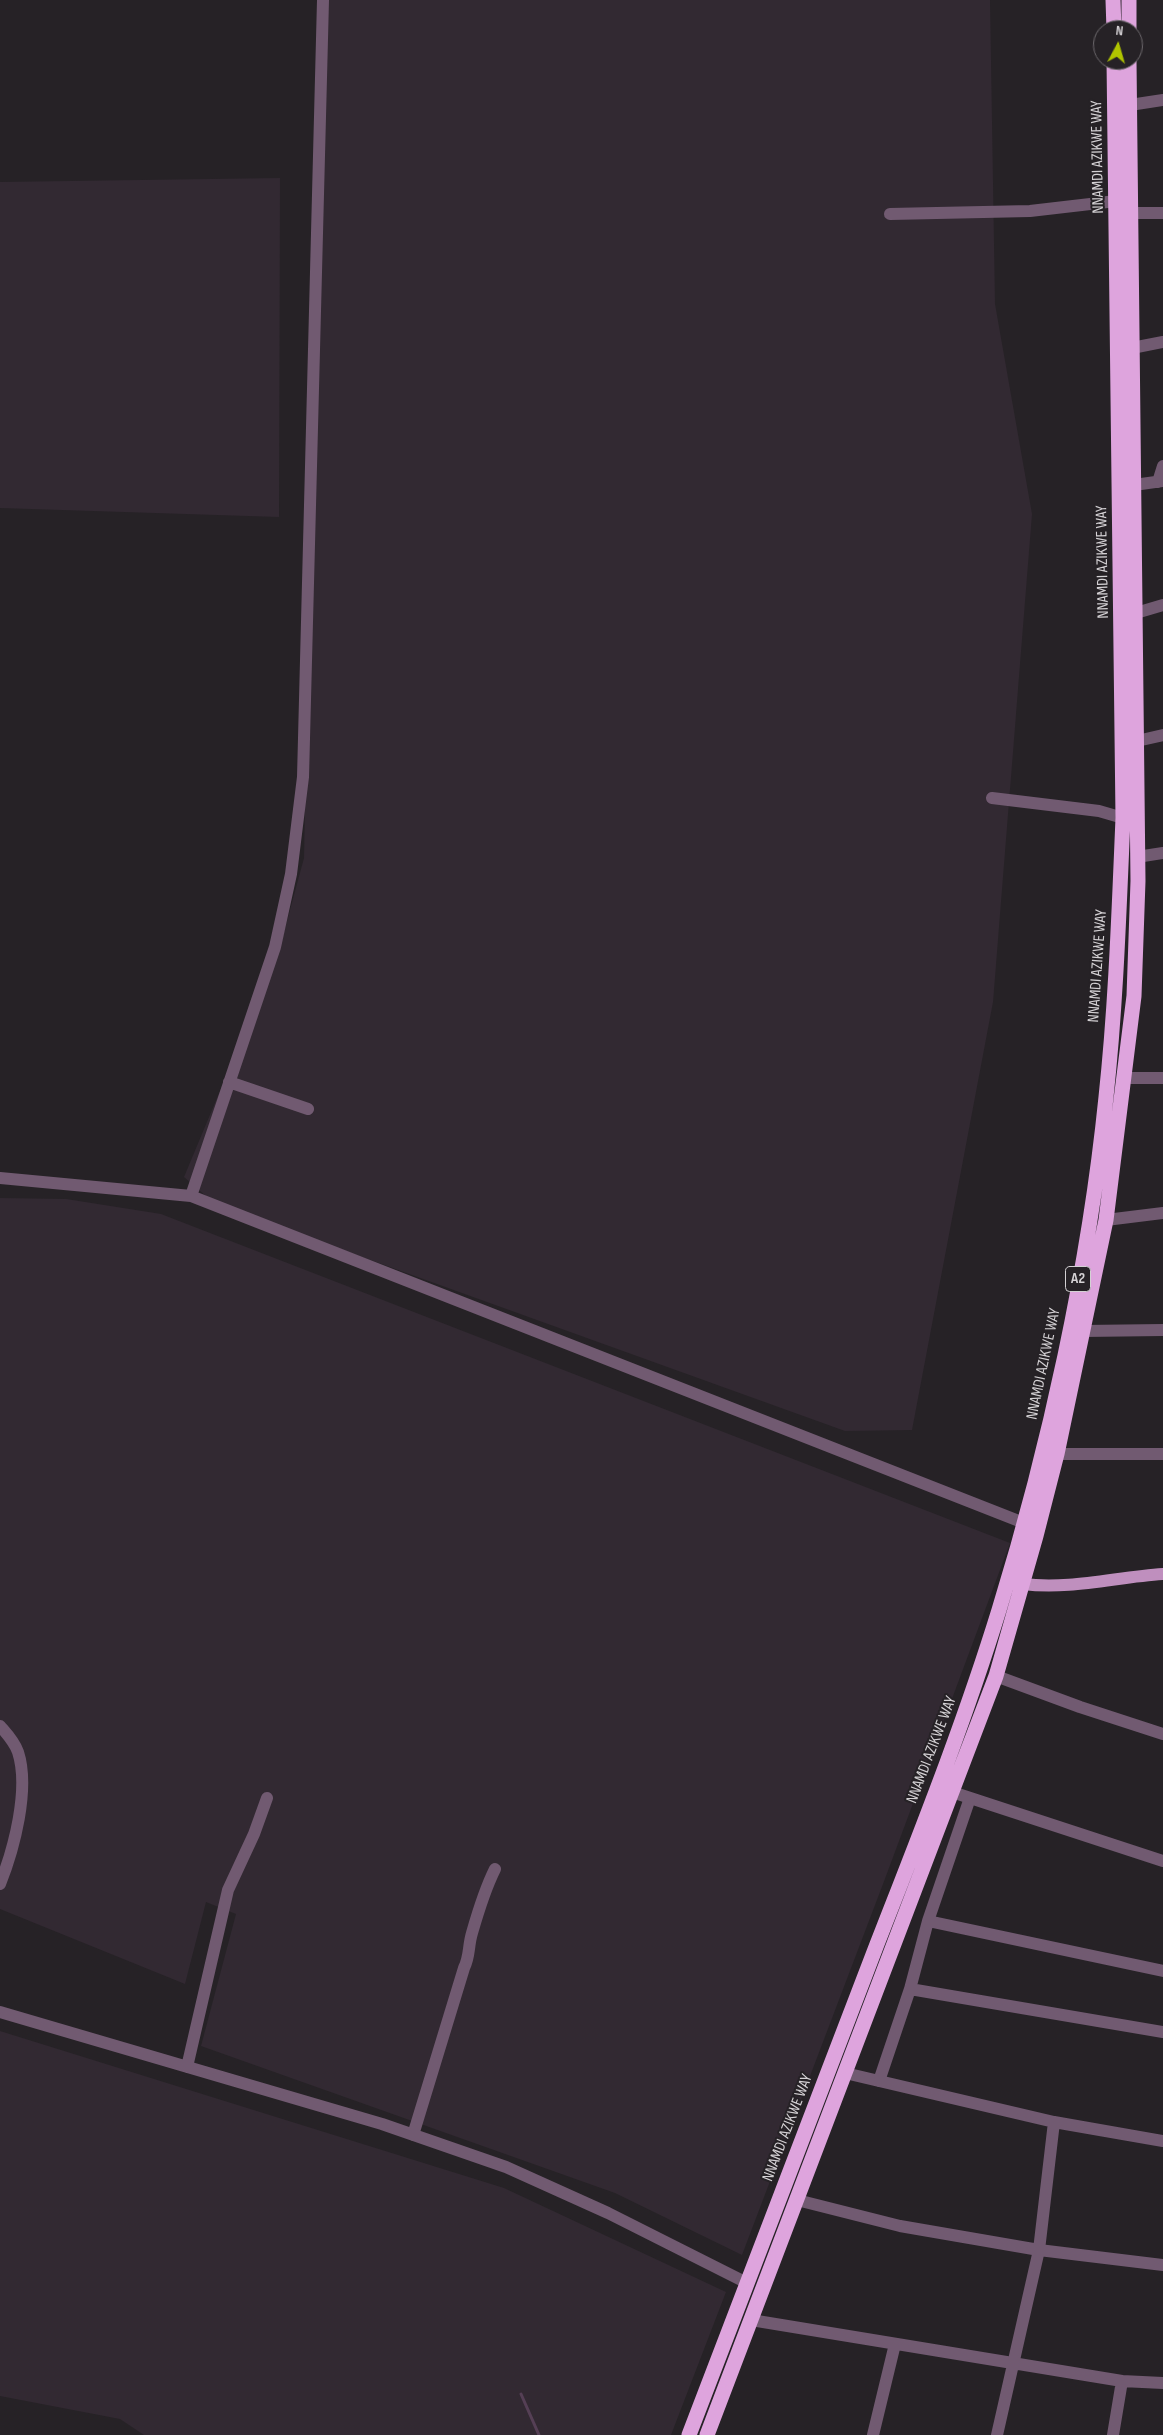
<!DOCTYPE html>
<style>
body{margin:0}
#map{position:relative;width:1163px;height:2435px;overflow:hidden;background:#262226;font-family:"Sofia Sans Condensed",sans-serif}
canvas{display:block}
.north{position:absolute;left:1093px;top:20px;width:50px;height:50px;box-sizing:border-box;background:#262226;border:1px solid #6c686c;border-radius:50%;rotate:6deg;font-size:14px;font-weight:700;line-height:20px;text-align:center;color:#d4d1d4}
.north::after{content:'';display:block;margin:auto;width:18px;height:22px;background:#b0c500;clip-path:polygon(50% 0,100% 100%,50% 72%,0 100%)}
</style>
<div id="map">
<canvas width="1163" height="2435"></canvas>
<div class="north">N</div>
</div>
<script>
const c = document.querySelector('canvas').getContext('2d');
c.lineJoin = 'round';
function fill(path, color) { c.fillStyle = color; c.fill(path, 'evenodd'); }
function stroke(path, color, width, dash) { c.strokeStyle = color; c.lineWidth = width; c.lineCap = dash ? 'butt' : 'round'; c.setLineDash(dash || []); c.stroke(path); }
function write(font, color, halo, rows, align = 'center') {
  c.font = font + ' "Sofia Sans Condensed",sans-serif'; c.lineWidth = 4; c.setLineDash([]); c.textBaseline = 'middle'; c.strokeStyle = halo; c.fillStyle = color; for (const [text, x, y, turn = 0] of rows) {
    c.save(); c.translate(x, y); c.rotate((+turn || 0) * Math.PI / 180); c.textAlign = isNaN(turn) ? turn : align; if (halo) c.strokeText(text, 0, 0); c.fillText(text, 0, 0); c.restore();
  }
}
const built = new Path2D(`
 M 323,0 L 990,0 L 995,304 L 1032,514 L 993,1002 L 912,1430 L 845,1431 L 215,1204 L 184,1177 L 280,947 L 304,858 L 317,174 Z
 M 280,178 L 279,517 L 0,508 L 0,182 Z
 M 0,1198 L 66,1199 L 161,1214 L 1010,1543 L 883,1884 L 742,2255 L 615,2193 L 201,2046 L 236,1914 L 206,1902 L 185,1984 L 0,1909 Z
 M 0,2031 L 504,2188 L 726,2292 L 671,2435 L 144,2435 L 120,2419 L 0,2396 Z`);
const stream = new Path2D(`
 M 521,2394 L 539,2435`);
const minor = new Path2D(`
 M 1130,105 L 1163,100
 M 1131,213 L 1163,213
 M 890,214 L 1030,211 L 1116,201
 M 1132,348 L 1163,342
 M 1158,482 L 1163,466
 M 1134,485 L 1163,481
 M 1136,613 L 1163,605
 M 1137,741 L 1163,735
 M 992,798 L 1099,811 L 1123,818
 M 1137,857 L 1163,853
 M 1124,1078 L 1163,1078
 M 229,1082 L 308,1109
 M 0,1178 L 191,1196 L 1024,1523
 M 191,1196 L 275,947 L 291,874 L 303,777 L 323,0
 M 1106,1220 L 1163,1213
 M 1083,1331 L 1163,1330
 M 1057,1454 L 1163,1454
 M 996,1676 L 1080,1707 L 1163,1734
 M 0,1726 C 7,1734 14,1741 18,1752 C 30,1789 14,1849 0,1884
 M 952,1792 L 1163,1861
 M 928,1921 L 1163,1971
 M 910,1989 L 928,1921 L 970,1798
 M 0,2012 L 382,2124 L 506,2167 L 608,2213 L 747,2283
 M 187,2067 L 228,1890 L 254,1834 L 267,1798
 M 845,2073 L 1054,2122 L 1163,2141
 M 879,2081 L 910,1989 L 1163,2032
 M 413,2135 L 464,1968 C 470,1956 468,1946 472,1933 C 478,1912 485,1889 495,1869
 M 797,2200 L 900,2226 L 1039,2250 L 1163,2265
 M 751,2320 L 1122,2381 L 1163,2383
 M 873,2435 L 895,2344
 M 997,2435 L 1039,2250 L 1054,2122
 M 1113,2435 L 1122,2381`);
const major = new Path2D(`
 M 1023,1584 C 1070,1590 1116,1577 1163,1574`);
const highway = new Path2D(`
 M 1113,0 L 1114,30
 M 1129,0 L 1129,30
 M 689,2435 C 751,2274 812,2113 874,1952 C 918,1839 963,1727 999,1610 C 1049,1448 1089,1266 1106,1097 C 1116,1004 1119,911 1123,818 L 1114,60
 M 707,2435 L 996,1676 L 1036,1536 L 1057,1454 L 1106,1220 L 1134,996 L 1138,881 L 1129,60`);
const shields = [
 [1078,1279,25]
];
const shieldNames = [
 ["A2",1078,1279]
];
const streetNames = [
 ["NNAMDI AZIKWE WAY",1098,157,-91],
 ["NNAMDI AZIKWE WAY",1103,562,-91],
 ["NNAMDI AZIKWE WAY",1098,966,-86],
 ["NNAMDI AZIKWE WAY",1044,1364,-78],
 ["NNAMDI AZIKWE WAY",932,1750,-69],
 ["NNAMDI AZIKWE WAY",788,2128,-69]
];
fill(built, '#322932');
stroke(stream, '#553f55', 3);
stroke(minor, '#715a71', 12);
stroke(major, '#bf8fbe', 12);
stroke(highway, '#dea4dd', 15);
for (const [x, y, w] of shields) { const box = new Path2D(); box.roundRect(x - w / 2, y - 12.5, w, 25, 4); c.fillStyle = '#262226'; c.fill(box); stroke(box, '#d4d1d4', 1); }
write('bold 15px', '#d4d1d4', null, shieldNames);
write('16px', '#d4d1d4', '#262226', streetNames);
</script>
